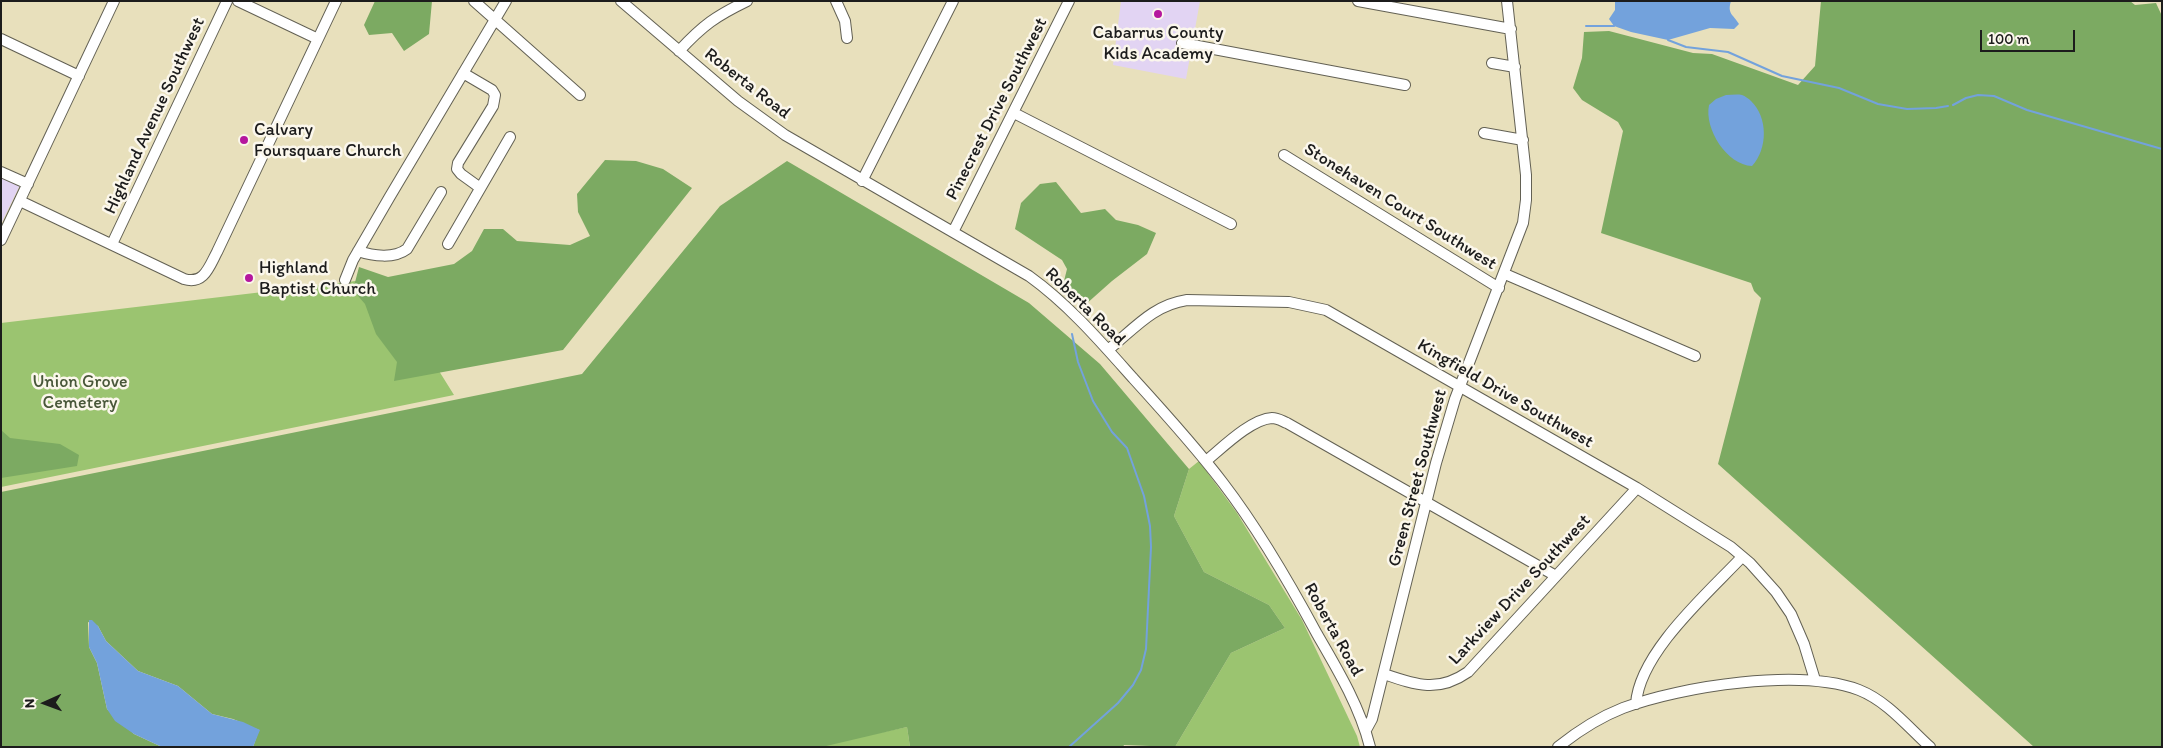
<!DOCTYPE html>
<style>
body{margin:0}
#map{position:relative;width:2163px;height:748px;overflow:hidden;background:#e8e0bc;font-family:Itim,sans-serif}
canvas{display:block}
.frame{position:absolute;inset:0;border:2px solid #1c1c1c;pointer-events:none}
.north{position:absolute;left:20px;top:678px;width:50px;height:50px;-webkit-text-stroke:4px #fbf7ec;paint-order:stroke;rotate:268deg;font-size:14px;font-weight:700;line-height:20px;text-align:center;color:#1c1c1c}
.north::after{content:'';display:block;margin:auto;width:18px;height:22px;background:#1c1c1c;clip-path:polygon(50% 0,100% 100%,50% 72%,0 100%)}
.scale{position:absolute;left:1980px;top:30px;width:95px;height:22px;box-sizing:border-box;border:2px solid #1c1c1c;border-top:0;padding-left:6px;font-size:15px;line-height:18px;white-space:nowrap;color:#1c1c1c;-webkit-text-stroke:4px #fbf7ec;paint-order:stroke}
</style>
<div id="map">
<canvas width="2163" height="748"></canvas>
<div class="frame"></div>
<div class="north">N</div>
<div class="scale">100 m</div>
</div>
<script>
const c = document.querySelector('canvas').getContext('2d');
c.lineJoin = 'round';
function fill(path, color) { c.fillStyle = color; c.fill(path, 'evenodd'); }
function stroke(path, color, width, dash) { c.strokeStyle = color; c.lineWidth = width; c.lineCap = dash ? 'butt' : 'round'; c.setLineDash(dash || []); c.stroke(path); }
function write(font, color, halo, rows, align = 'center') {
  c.font = font + ' Itim,sans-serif'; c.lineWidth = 5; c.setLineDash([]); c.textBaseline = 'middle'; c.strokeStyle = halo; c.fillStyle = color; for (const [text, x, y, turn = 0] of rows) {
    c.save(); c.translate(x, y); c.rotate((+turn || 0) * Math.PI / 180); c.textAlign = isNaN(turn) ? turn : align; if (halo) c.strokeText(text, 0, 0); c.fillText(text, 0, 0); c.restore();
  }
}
const built = new Path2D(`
 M 1121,1 L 1200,1 L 1186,79 L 1113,65 Z
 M 1,176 L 20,185 L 1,224 Z`);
const green = new Path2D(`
 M 381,278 L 454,395 L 1,487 L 1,323 Z
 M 1199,461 L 1237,513 L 1302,620 L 1357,736 L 1360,747 L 1175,747 L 1231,653 L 1285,628 L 1269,605 L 1204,572 L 1174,516 L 1189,469 Z
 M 907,727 L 910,747 L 822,747 L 822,745 Z`);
const forest = new Path2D(`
 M 375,1 L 432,1 L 429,34 L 404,51 L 392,33 L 369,35 L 364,25 Z
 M 1821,1 L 2130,1 L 2135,5 L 2156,3 L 2162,16 L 2162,747 L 2034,747 L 1718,464 L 1761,298 L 1754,291 L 1751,283 L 1601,233 L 1623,131 L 1618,122 L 1582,100 L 1573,88 L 1582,58 L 1584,32 L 1609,31 L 1693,53 L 1712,54 L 1798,85 L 1815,66 Z
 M 605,160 L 636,161 L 663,169 L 692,188 L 563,350 L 394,381 L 397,362 L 376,334 L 365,304 L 353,290 L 359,267 L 388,277 L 454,264 L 472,251 L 484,229 L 503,229 L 517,241 L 570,245 L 590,236 L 578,212 L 577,194 Z
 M 787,161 L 1029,303 L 1100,364 L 1189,469 L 1174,516 L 1204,572 L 1269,605 L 1285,628 L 1231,653 L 1175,747 L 1124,745 L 1123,747 L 910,747 L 907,727 L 822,747 L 253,747 L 259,730 L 233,719 L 212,714 L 178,686 L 138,671 L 106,641 L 98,626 L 88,622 L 89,647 L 97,663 L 107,709 L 134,734 L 162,747 L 1,747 L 1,492 L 582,374 L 720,206 Z
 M 1056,182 L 1081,213 L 1105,209 L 1116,220 L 1138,225 L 1156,233 L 1147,254 L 1112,281 L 1085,305 L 1064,281 L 1067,269 L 1062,260 L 1015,229 L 1021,203 L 1040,184 Z
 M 1,430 L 10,438 L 60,444 L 79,455 L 77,466 L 1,478 Z`);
const water = new Path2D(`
 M 1615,1 L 1731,1 C 1727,14 1733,14 1739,24 L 1734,29 L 1710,28 L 1668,40 L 1631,32 L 1614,26 L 1609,19 L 1615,10 Z
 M 1726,95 C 1731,95 1737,94 1742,95 C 1745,96 1749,99 1751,101 C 1768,117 1768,149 1752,166 C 1727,165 1704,129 1709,105 L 1716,99 Z
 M 89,620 L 92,620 L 98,626 L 106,641 L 138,671 L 178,686 L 212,714 L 243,722 L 260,730 L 253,747 L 162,747 L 134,734 L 115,721 L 107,709 L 97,663 L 89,647 Z`);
const stream = new Path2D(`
 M 1586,26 L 1614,26 L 1615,24
 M 1668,38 L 1668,40 L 1686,47 L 1728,52 L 1782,76 L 1839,88 L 1878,104 L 1907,109 L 1936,108 L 1948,106
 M 1953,105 L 1966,98 L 1978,95 L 1994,96 L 2027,110 L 2162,149
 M 1069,747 L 1118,703 L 1133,685 L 1141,670 L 1146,649 L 1151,547 L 1150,526 L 1144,496 L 1127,448 L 1112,432 L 1093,401 L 1078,362 L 1072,334`);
const minor = new Path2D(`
 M 238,1 L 318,39
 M 474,1 L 580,95
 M 621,1 L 738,101 L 785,135 L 1029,276 C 1068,304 1100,341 1132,377 C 1163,411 1195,446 1223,483 C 1259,530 1289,582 1317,634 C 1338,670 1360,707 1370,747
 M 836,1 L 845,21 L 847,38
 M 1358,1 L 1511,29
 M 1,39 L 79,76
 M 1182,43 L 1405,85
 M 679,51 C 703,25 716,16 747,1
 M 1492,63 L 1515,67
 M 463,73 L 492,90 L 495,95 L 493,106 L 458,163 L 457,169 L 461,174 L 479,187
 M 1014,113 L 1231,224
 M 1484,133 L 1523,140
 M 1284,155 L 1499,288
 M 1,172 L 28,184
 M 862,181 L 953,1
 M 20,201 L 184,279 C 204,285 209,267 217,252 L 336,1
 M 953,232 L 1069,1
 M 1,240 L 114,1
 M 112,244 L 227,1
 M 448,244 L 510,137
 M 358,251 C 373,256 394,259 407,249 L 441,192
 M 1505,274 L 1695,356
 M 345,280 L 353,260 L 389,198 L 506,1
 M 1108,350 C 1134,329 1153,305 1187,300 L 1289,302 L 1326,310 L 1637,488 L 1731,547 L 1750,563 L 1776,592 L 1791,614 L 1804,644 L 1815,680
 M 1206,461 C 1222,448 1251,419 1272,418 C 1278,418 1282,421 1287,423 L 1556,576
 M 1384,674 C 1416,685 1438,693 1468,672 L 1637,488
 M 1636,704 C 1639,653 1708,593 1742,557
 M 1366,730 L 1372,719 L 1436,463 L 1455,399 L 1523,223 L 1526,200 L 1526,175 L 1507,1
 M 1558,747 C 1578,731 1600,717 1623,708 C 1682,686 1800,668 1859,690 C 1887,701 1908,727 1930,747`);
const markers = [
 [1158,14,5,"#b5179e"],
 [244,140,5,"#b5179e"],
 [249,278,5,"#b5179e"]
];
const poiNames = [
 ["Cabarrus County",1158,33,"center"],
 ["Kids Academy",1158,54,"center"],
 ["Calvary",254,130],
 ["Foursquare Church",254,151],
 ["Highland",259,268],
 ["Baptist Church",259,289]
];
const streetNames = [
 ["Roberta Road",747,84,38],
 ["Pinecrest Drive Southwest",997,109,-63],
 ["Highland Avenue Southwest",155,116,-65],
 ["Stonehaven Court Southwest",1400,207,32],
 ["Roberta Road",1085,307,44],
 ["Kingfield Drive Southwest",1505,394,30],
 ["Green Street Southwest",1418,478,-75],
 ["Larkview Drive Southwest",1520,590,-47],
 ["Roberta Road",1333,630,61]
];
const parkNames = [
 ["Union Grove",80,382],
 ["Cemetery",80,403]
];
fill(built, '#e2d4f3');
fill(green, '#9bc470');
fill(forest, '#7caa62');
fill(water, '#73a2dc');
stroke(stream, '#73a2dc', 2);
stroke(minor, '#636154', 12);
stroke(minor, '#fff', 10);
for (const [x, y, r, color] of markers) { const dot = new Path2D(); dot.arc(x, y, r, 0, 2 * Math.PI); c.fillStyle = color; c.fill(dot); stroke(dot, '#fbf7ec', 2); }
write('18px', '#1c1c1c', '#fbf7ec', poiNames, 'left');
write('18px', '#1c1c1c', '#fbf7ec', streetNames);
write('18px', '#485739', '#fbf7ec', parkNames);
</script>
